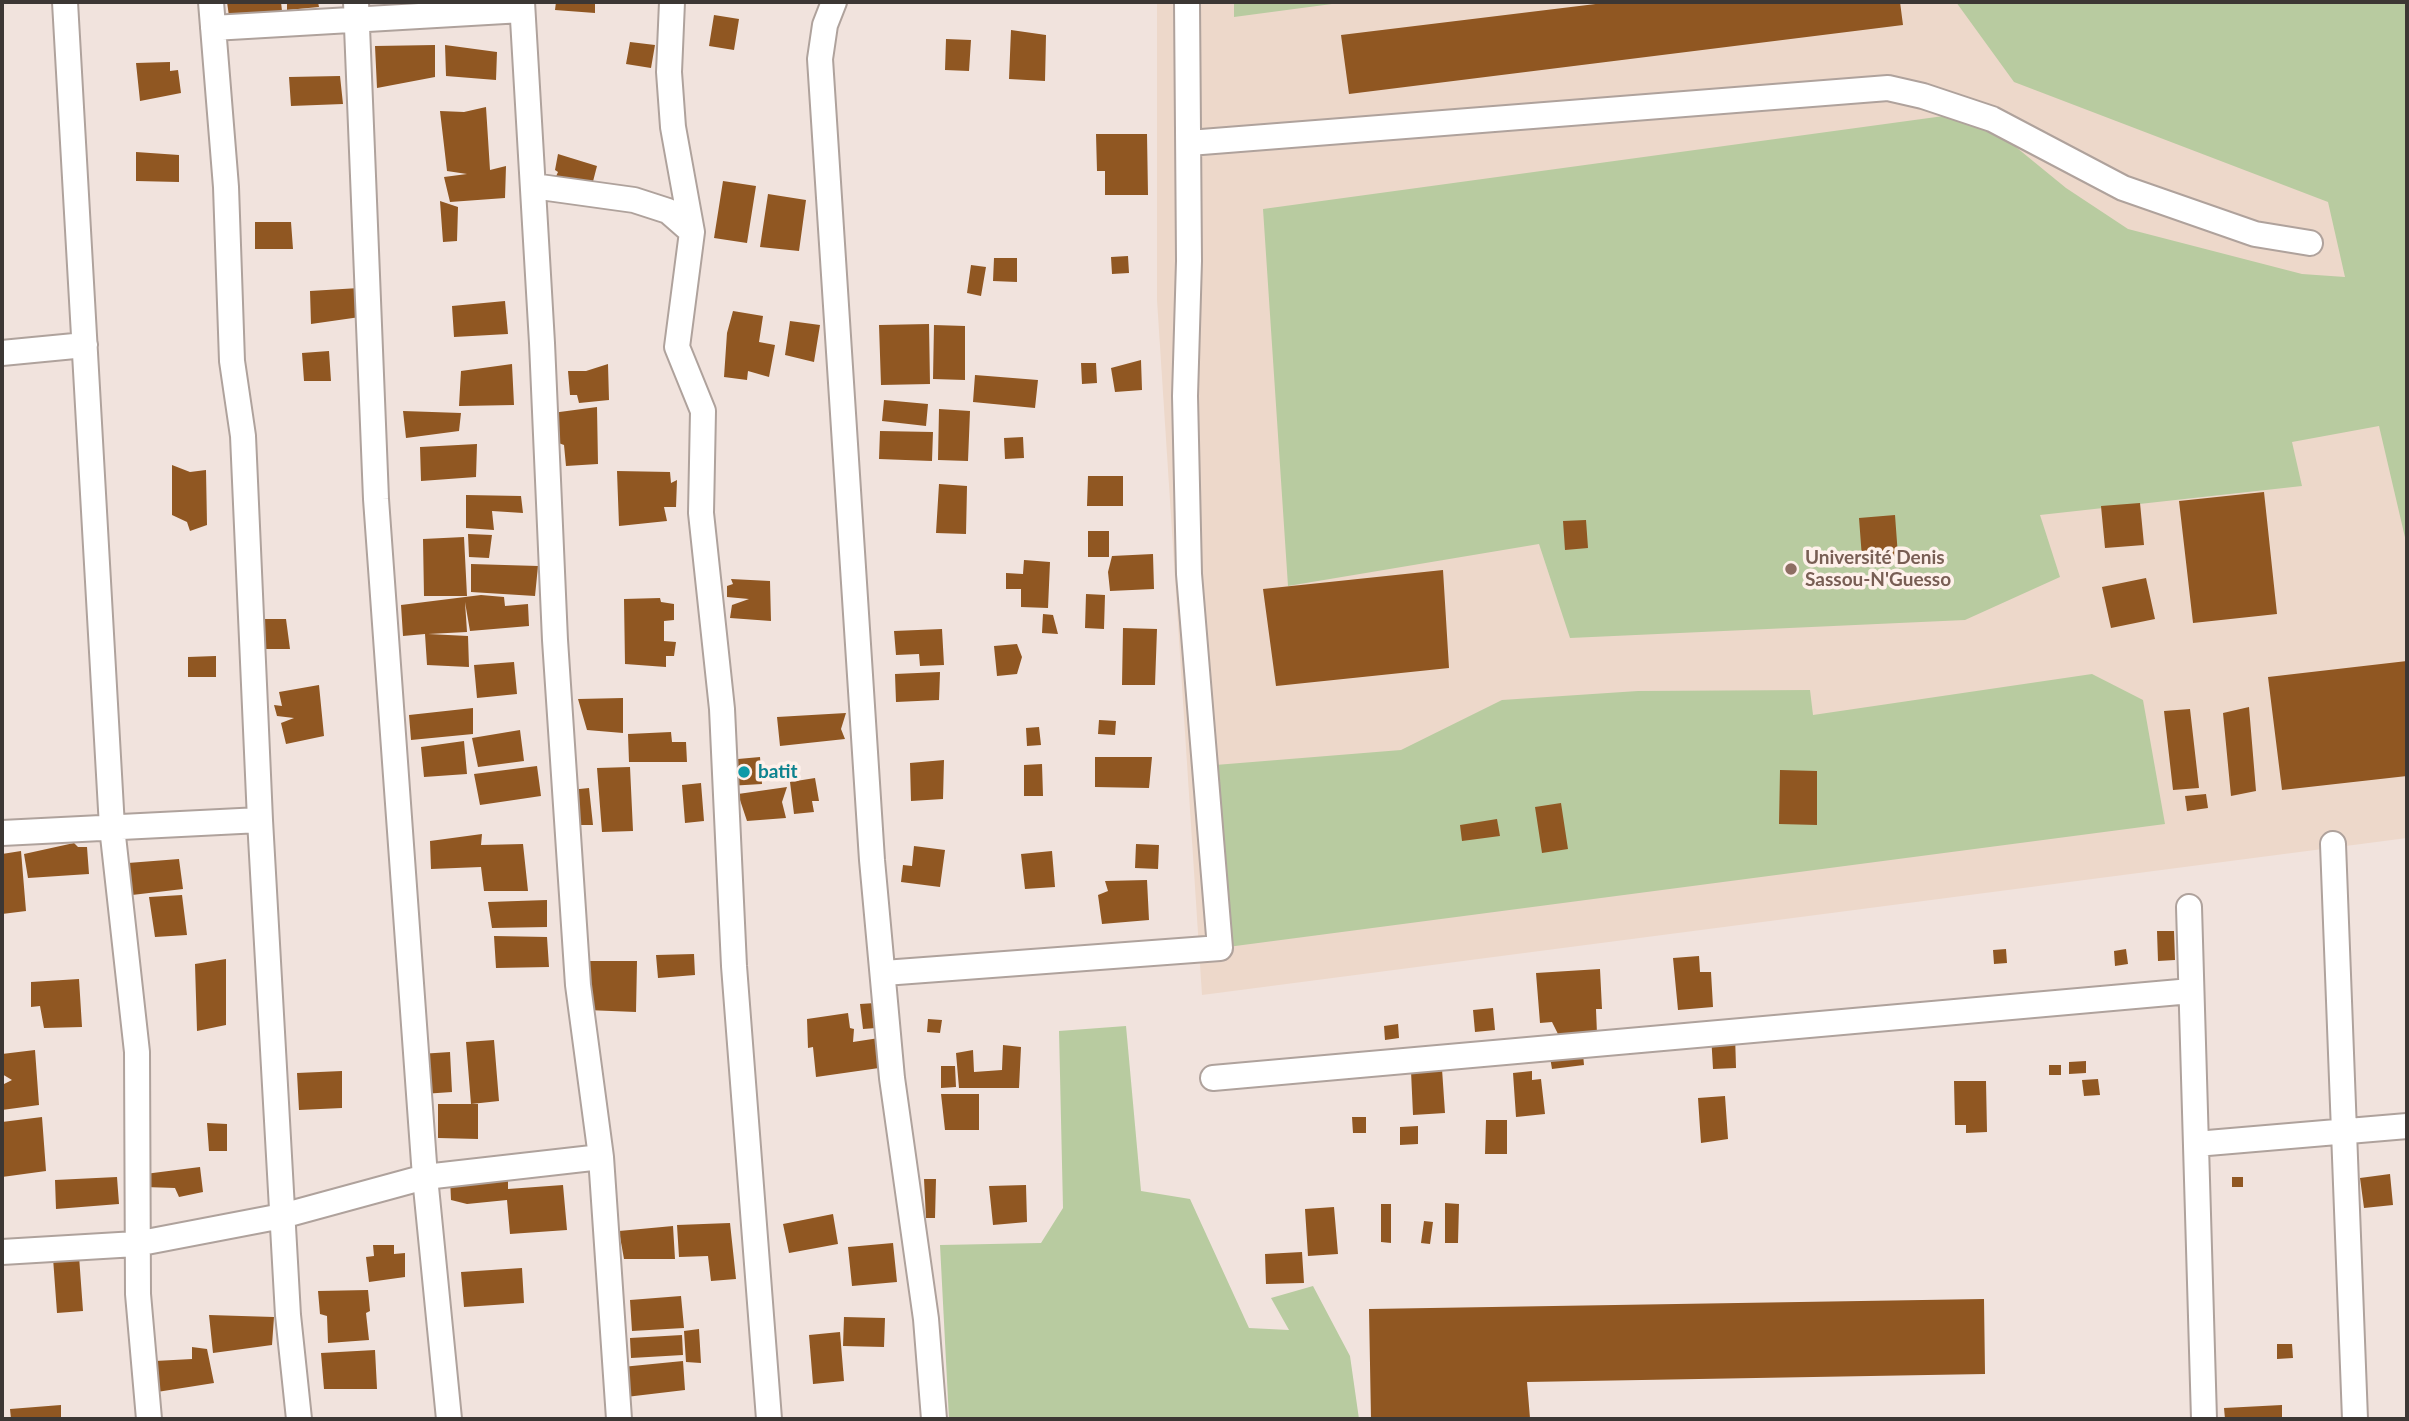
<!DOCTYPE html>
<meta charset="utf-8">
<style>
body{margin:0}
#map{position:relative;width:2409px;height:1421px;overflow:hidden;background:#f1e3dd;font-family:Lato,sans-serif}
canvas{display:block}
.frame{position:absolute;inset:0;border:4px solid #3c3734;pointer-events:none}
</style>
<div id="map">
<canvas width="2409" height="1421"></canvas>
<div class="frame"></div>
</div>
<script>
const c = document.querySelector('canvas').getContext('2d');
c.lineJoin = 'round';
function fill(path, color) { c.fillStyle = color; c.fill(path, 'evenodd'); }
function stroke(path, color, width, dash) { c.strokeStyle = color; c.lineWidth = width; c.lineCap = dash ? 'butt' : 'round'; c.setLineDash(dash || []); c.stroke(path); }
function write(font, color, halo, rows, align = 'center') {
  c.font = font + ' Lato,sans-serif'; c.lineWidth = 7; c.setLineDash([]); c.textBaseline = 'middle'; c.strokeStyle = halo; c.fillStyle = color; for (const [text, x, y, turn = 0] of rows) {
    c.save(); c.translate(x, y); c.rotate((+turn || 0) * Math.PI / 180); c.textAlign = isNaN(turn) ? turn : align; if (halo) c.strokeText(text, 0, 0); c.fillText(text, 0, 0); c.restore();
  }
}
const education = new Path2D(`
 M 1157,2 L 2407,2 L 2407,838 L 1202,995 L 1157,300 Z`);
const green = new Path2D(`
 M 1234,2 L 1347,2 L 1234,17 Z
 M 1956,2 L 2407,2 L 2407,546 L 2379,426 L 2292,442 L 2302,486 L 2040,515 L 2060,577 L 1965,620 L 1570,638 L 1539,544 L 1288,586 L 1263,209 L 1973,112 L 2066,188 L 2128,229 L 2302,274 L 2345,277 L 2328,202 L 2014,82 Z
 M 2092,674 L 2143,700 L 2165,824 L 1220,948 L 1203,766 L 1401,750 L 1502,700 L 1638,691 L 1810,690 L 1813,715 Z
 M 1126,1026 L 1141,1191 L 1190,1199 L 1249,1328 L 1289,1330 L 1271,1298 L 1313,1286 L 1350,1356 L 1359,1419 L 949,1419 L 940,1245 L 1041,1243 L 1063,1208 L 1059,1031 Z`);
const building = new Path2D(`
 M 227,2 L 281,2 L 282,11 L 229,16 Z
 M 287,2 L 318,2 L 319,7 L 287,10 Z
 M 397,2 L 426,2 L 426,5 Z
 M 556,2 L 595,2 L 595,13 L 555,10 Z
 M 1612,2 L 1900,2 L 1903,25 L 1349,94 L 1341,35 Z
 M 714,15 L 739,19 L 734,50 L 709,46 Z
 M 1011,30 L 1046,35 L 1045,81 L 1009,79 Z
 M 946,39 L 971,40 L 969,71 L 945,70 Z
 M 630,42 L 655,45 L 651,68 L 626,64 Z
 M 435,45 L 435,77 L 377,88 L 375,46 Z
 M 445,45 L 497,52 L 496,80 L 446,76 Z
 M 170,62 L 170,71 L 178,70 L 181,93 L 140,101 L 136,63 Z
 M 340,76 L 343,104 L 291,106 L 289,77 Z
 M 486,107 L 490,170 L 506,166 L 505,198 L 450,202 L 444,177 L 467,174 L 447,171 L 440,111 L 464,112 Z
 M 1096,134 L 1147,134 L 1148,195 L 1105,195 L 1105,171 L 1097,171 Z
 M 136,152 L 179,155 L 179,182 L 136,181 Z
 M 558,154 L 597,166 L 590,193 L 552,185 L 558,172 L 555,170 Z
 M 723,181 L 756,186 L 747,243 L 714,238 Z
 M 768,194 L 806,200 L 799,251 L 760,247 Z
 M 440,201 L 458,207 L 457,241 L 443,242 Z
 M 255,222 L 291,222 L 293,249 L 255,249 Z
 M 1128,256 L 1129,273 L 1112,274 L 1111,257 Z
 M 994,258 L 1017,258 L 1017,282 L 993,281 Z
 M 971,265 L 986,267 L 981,296 L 967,293 Z
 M 359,288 L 360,317 L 311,324 L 310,291 Z
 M 505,301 L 508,334 L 454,337 L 452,306 Z
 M 733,311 L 763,316 L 759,342 L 775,345 L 769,377 L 748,371 L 747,380 L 724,377 L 727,333 Z
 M 790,321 L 820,325 L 814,362 L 785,355 Z
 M 929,324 L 930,384 L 881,385 L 879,325 Z
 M 934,325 L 965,326 L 965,380 L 933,379 Z
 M 329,351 L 331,381 L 304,381 L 302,353 Z
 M 1141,360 L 1142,390 L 1115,392 L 1111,368 Z
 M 1081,363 L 1096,363 L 1097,383 L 1082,384 Z
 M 512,364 L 514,405 L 459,406 L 461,371 Z
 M 608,364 L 609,400 L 579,403 L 577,395 L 570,395 L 568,371 L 586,371 Z
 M 975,375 L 1038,380 L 1035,408 L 973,402 Z
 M 884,400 L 928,404 L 926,426 L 882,421 Z
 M 597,407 L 598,464 L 566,466 L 564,445 L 553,441 L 552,413 Z
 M 939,409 L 970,411 L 968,461 L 938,460 Z
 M 403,411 L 461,413 L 459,431 L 406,438 Z
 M 880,431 L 933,432 L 932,461 L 879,459 Z
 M 1023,437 L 1024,458 L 1005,459 L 1004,438 Z
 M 477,444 L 476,477 L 421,481 L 420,447 Z
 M 172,465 L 190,472 L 206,470 L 207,525 L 190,531 L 187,522 L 172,515 Z
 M 617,471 L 670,472 L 671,483 L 677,480 L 676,507 L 664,507 L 667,521 L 619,526 Z
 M 1088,476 L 1123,476 L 1123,506 L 1087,506 Z
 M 939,484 L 967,486 L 966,534 L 936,533 Z
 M 2264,492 L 2277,614 L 2193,623 L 2179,501 Z
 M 466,495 L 521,496 L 523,513 L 492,511 L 494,530 L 466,528 Z
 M 2140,503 L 2144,545 L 2105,548 L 2101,506 Z
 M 1895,515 L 1898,556 L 1862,558 L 1859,518 Z
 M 1586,520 L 1588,548 L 1565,550 L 1563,521 Z
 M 1088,531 L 1109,531 L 1109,557 L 1088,557 Z
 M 468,534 L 492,535 L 489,558 L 469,557 Z
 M 464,537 L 467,596 L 424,596 L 423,539 Z
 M 1153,554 L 1154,589 L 1110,591 L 1108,572 L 1112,556 Z
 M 1024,560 L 1050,562 L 1048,608 L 1021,607 L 1021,589 L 1006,589 L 1006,573 L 1023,574 Z
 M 471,564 L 538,566 L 535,596 L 471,592 Z
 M 1443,570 L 1449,668 L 1276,686 L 1263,589 Z
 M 2146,578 L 2155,619 L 2111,628 L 2102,587 Z
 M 731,579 L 770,581 L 771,621 L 730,618 L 732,605 L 749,599 L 727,597 L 727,586 L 733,584 Z
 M 1086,594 L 1105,595 L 1104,629 L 1085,628 Z
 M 481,595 L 504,597 L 505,606 L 528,604 L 529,626 L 470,631 L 465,602 L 467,632 L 428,634 L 468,636 L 469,667 L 427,665 L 425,634 L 403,636 L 401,605 Z
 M 660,598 L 661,602 L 674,604 L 674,620 L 664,621 L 664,641 L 676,642 L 674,656 L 666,656 L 666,667 L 625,664 L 624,599 Z
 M 1043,614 L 1053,615 L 1058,634 L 1042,633 Z
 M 256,619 L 286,619 L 290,649 L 258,649 Z
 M 1123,628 L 1157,629 L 1155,685 L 1122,685 Z
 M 942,629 L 944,665 L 920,666 L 919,654 L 896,655 L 894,631 Z
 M 1017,644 L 1022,657 L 1017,674 L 997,676 L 994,646 Z
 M 216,656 L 216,677 L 188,677 L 188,657 Z
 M 2407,661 L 2407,776 L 2282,790 L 2268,677 Z
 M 514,662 L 517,694 L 477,698 L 474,665 Z
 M 940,672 L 939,700 L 896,702 L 895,674 Z
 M 319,685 L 324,736 L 286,744 L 281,723 L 294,718 L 277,716 L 274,705 L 282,706 L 279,692 Z
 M 623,698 L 623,733 L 587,730 L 578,699 Z
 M 2249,707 L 2256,791 L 2231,796 L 2223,713 Z
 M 473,708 L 473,734 L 411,740 L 409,715 Z
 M 2190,709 L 2199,788 L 2173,790 L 2164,711 Z
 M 846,713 L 841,729 L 845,739 L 780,746 L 777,717 Z
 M 1099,720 L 1116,721 L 1115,735 L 1098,734 Z
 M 1039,727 L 1041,745 L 1027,746 L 1026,728 Z
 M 520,730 L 524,761 L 478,767 L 472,738 Z
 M 671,732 L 672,742 L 686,742 L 687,762 L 629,762 L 628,734 Z
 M 464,741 L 467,774 L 424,777 L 421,747 Z
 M 760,757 L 762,784 L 728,786 L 727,760 Z
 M 1095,757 L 1152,757 L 1149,788 L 1095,787 Z
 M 944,760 L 943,799 L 911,801 L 910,763 Z
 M 1042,764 L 1043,796 L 1024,796 L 1024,765 Z
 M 537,766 L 541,796 L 480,805 L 474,774 Z
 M 630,767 L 633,831 L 602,832 L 597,768 Z
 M 1780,770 L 1817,771 L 1817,825 L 1779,824 Z
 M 815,778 L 819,801 L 812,801 L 814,812 L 794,814 L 790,782 Z
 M 701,783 L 704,821 L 685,823 L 682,785 Z
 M 787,787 L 782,802 L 786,818 L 747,821 L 738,794 Z
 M 589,788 L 593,825 L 574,825 L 570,790 Z
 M 2206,794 L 2208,808 L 2187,811 L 2185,796 Z
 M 1561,803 L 1568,849 L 1542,853 L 1535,807 Z
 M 1497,819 L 1500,836 L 1462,841 L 1460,825 Z
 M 482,834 L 481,845 L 523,844 L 528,891 L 484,891 L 481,867 L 431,869 L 430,841 Z
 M 74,843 L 78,847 L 87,847 L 89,874 L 28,878 L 24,854 Z
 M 1136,844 L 1159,845 L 1158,869 L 1135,868 Z
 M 914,846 L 945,850 L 940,887 L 901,882 L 903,865 L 912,866 Z
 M 21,851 L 26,911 L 2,914 L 2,854 Z
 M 1052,851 L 1055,887 L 1025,889 L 1021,854 Z
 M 179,859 L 183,889 L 132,895 L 128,863 Z
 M 1147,880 L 1149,920 L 1102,924 L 1098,895 L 1108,891 L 1105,881 Z
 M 182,895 L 187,935 L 155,937 L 149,897 Z
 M 547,900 L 547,927 L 492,928 L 488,902 Z
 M 2157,931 L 2174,931 L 2175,960 L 2158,961 Z
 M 494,936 L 547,937 L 549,967 L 496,968 Z
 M 2006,949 L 2007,963 L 1994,964 L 1993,950 Z
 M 2126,949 L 2128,964 L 2115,966 L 2114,951 Z
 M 694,954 L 695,975 L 658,978 L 656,955 Z
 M 1699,956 L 1700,972 L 1711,972 L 1713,1007 L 1678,1010 L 1673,958 Z
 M 226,959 L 226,1025 L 197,1031 L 195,964 Z
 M 584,961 L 637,961 L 636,1012 L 587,1010 Z
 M 1600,969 L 1602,1009 L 1596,1009 L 1597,1034 L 1559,1036 L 1552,1022 L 1540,1023 L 1536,973 Z
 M 79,979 L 82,1027 L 44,1028 L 40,1006 L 31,1007 L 31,982 Z
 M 875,1003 L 876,1028 L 863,1029 L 860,1004 Z
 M 1493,1008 L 1495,1030 L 1475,1032 L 1473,1010 Z
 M 848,1013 L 850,1028 L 854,1029 L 853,1042 L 879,1038 L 879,1068 L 816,1077 L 813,1047 L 808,1048 L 807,1019 Z
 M 928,1019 L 942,1020 L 940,1033 L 927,1032 Z
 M 1398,1024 L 1399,1038 L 1385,1040 L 1384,1026 Z
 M 1711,1034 L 1735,1034 L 1736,1068 L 1713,1069 Z
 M 494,1040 L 499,1101 L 471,1104 L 466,1042 Z
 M 1003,1045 L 1021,1047 L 1019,1088 L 959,1088 L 956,1053 L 973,1050 L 974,1072 L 1002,1070 Z
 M 35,1050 L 39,1105 L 2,1110 L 2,1085 L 12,1080 L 2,1074 L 2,1054 Z
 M 450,1052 L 452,1092 L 423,1094 L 420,1054 Z
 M 1583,1054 L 1584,1065 L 1552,1069 L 1550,1057 Z
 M 2086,1061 L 2086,1073 L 2069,1074 L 2069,1062 Z
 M 2049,1065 L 2061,1065 L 2061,1075 L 2049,1075 Z
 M 941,1066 L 955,1066 L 956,1087 L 941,1088 Z
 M 1442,1069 L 1445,1113 L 1413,1115 L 1411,1071 Z
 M 342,1071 L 342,1108 L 299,1110 L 297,1073 Z
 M 1532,1071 L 1532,1080 L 1541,1079 L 1545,1114 L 1516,1117 L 1513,1073 Z
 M 2098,1079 L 2100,1095 L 2084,1096 L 2082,1080 Z
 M 1954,1081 L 1986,1081 L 1987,1132 L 1966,1133 L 1966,1125 L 1955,1125 Z
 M 941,1094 L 979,1094 L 979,1130 L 945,1130 Z
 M 1725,1096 L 1728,1139 L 1701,1143 L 1698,1098 Z
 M 438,1104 L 478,1104 L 478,1139 L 438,1138 Z
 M 42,1117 L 46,1171 L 2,1177 L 2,1122 Z
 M 1352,1117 L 1366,1117 L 1366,1133 L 1353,1133 Z
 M 1486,1120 L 1507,1120 L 1507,1154 L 1485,1154 Z
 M 207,1123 L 227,1124 L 227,1151 L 209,1151 Z
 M 1418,1126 L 1418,1144 L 1400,1145 L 1400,1127 Z
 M 200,1167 L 203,1192 L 179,1197 L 175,1188 L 145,1187 L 145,1174 Z
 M 508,1171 L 508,1189 L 563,1185 L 567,1230 L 510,1234 L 507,1200 L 467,1204 L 451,1200 L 450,1178 Z
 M 2390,1174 L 2393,1205 L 2364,1208 L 2360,1178 Z
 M 117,1177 L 119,1204 L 56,1209 L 55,1180 Z
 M 2232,1177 L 2243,1177 L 2243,1187 L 2232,1187 Z
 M 924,1179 L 936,1179 L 935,1218 L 926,1218 Z
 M 1026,1185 L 1027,1222 L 993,1225 L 989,1186 Z
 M 1445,1203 L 1459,1204 L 1458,1243 L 1445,1243 Z
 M 1381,1204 L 1391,1204 L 1391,1243 L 1381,1242 Z
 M 1334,1207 L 1338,1254 L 1308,1256 L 1305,1209 Z
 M 833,1214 L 838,1244 L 789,1253 L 783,1224 Z
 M 1424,1221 L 1433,1222 L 1430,1244 L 1421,1243 Z
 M 730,1223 L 736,1279 L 711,1281 L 708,1256 L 679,1257 L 677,1225 Z
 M 673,1226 L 675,1259 L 624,1259 L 619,1231 Z
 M 893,1243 L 897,1282 L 852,1286 L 848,1247 Z
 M 373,1245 L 394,1245 L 394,1254 L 405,1253 L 405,1277 L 369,1282 L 366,1257 L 374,1256 Z
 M 1302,1252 L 1304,1283 L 1266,1284 L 1265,1254 Z
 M 79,1256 L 83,1311 L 57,1313 L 53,1258 Z
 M 522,1268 L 524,1303 L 464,1307 L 461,1272 Z
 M 368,1290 L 370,1311 L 366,1313 L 369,1340 L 328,1343 L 327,1316 L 320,1314 L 318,1291 Z
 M 681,1296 L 684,1328 L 632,1331 L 630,1300 Z
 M 1984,1299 L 1985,1374 L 1527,1382 L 1530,1418 L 1371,1419 L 1369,1309 Z
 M 209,1315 L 274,1317 L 272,1345 L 213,1353 Z
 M 844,1317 L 885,1318 L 884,1347 L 843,1346 Z
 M 699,1329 L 701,1363 L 686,1362 L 684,1331 Z
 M 840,1332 L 844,1381 L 813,1384 L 809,1335 Z
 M 682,1335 L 683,1355 L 631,1358 L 630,1338 Z
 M 2277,1344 L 2292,1344 L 2293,1358 L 2277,1359 Z
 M 192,1347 L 207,1349 L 214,1383 L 157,1392 L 155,1361 L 192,1359 Z
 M 375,1350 L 377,1389 L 324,1389 L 321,1353 Z
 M 683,1361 L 685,1390 L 626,1397 L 622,1367 Z
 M 61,1405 L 61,1419 L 11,1419 L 10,1409 Z
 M 2282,1405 L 2282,1419 L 2225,1419 L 2224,1408 Z`);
const street = new Path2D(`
 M 65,2 L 112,827 L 137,1052 L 138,1294 L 149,1419
 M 211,2 L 226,187 L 232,361 L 243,436 L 260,820 L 288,1315 L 299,1419
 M 356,2 L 376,499 L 425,1177 L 449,1419
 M 522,2 L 542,343 L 555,640 L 578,985 L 601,1157 L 619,1419
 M 672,2 L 669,72 L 673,127 L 692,232 L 677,347 L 703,411 L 701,513 L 722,709 L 734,966 L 769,1419
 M 834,2 L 825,25 L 820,59 L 872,860 L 892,1078 L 926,1319 L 934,1419
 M 213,28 L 522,10
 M 1189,143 L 1888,88 L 1923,96 L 1992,119 L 2123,188 L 2255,234 L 2310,243
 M 533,186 L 634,200 L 668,211 L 692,232
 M 2,353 L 85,345
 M 2,833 L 260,820
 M 2333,844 L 2355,1419
 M 2189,907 L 2204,1419
 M 884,973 L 1220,948 L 1189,574 L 1185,396 L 1189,261 L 1187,2
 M 1213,1078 L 2191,991
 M 2196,1144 L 2407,1126
 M 2,1252 L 136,1244 L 282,1216 L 425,1177 L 601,1157`);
const markers = [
 [1791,569,7,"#8d6e63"],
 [744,772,7,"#0f9aa8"]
];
const educationNames = [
 ["Université Denis",1805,558],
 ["Sassou-N'Guesso",1805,580]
];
const cultureNames = [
 ["batit",758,772]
];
fill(education, '#edd8ca');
fill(green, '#b8cba0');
fill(building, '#905722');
stroke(street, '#afa29c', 28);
stroke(street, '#fff', 24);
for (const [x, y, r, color] of markers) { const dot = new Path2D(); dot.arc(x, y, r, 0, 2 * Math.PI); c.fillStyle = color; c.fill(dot); stroke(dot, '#fef0ea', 2.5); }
write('bold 19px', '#785e54', '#fef0ea', educationNames, 'left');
write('bold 19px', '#0d838f', '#fef0ea', cultureNames, 'left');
</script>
